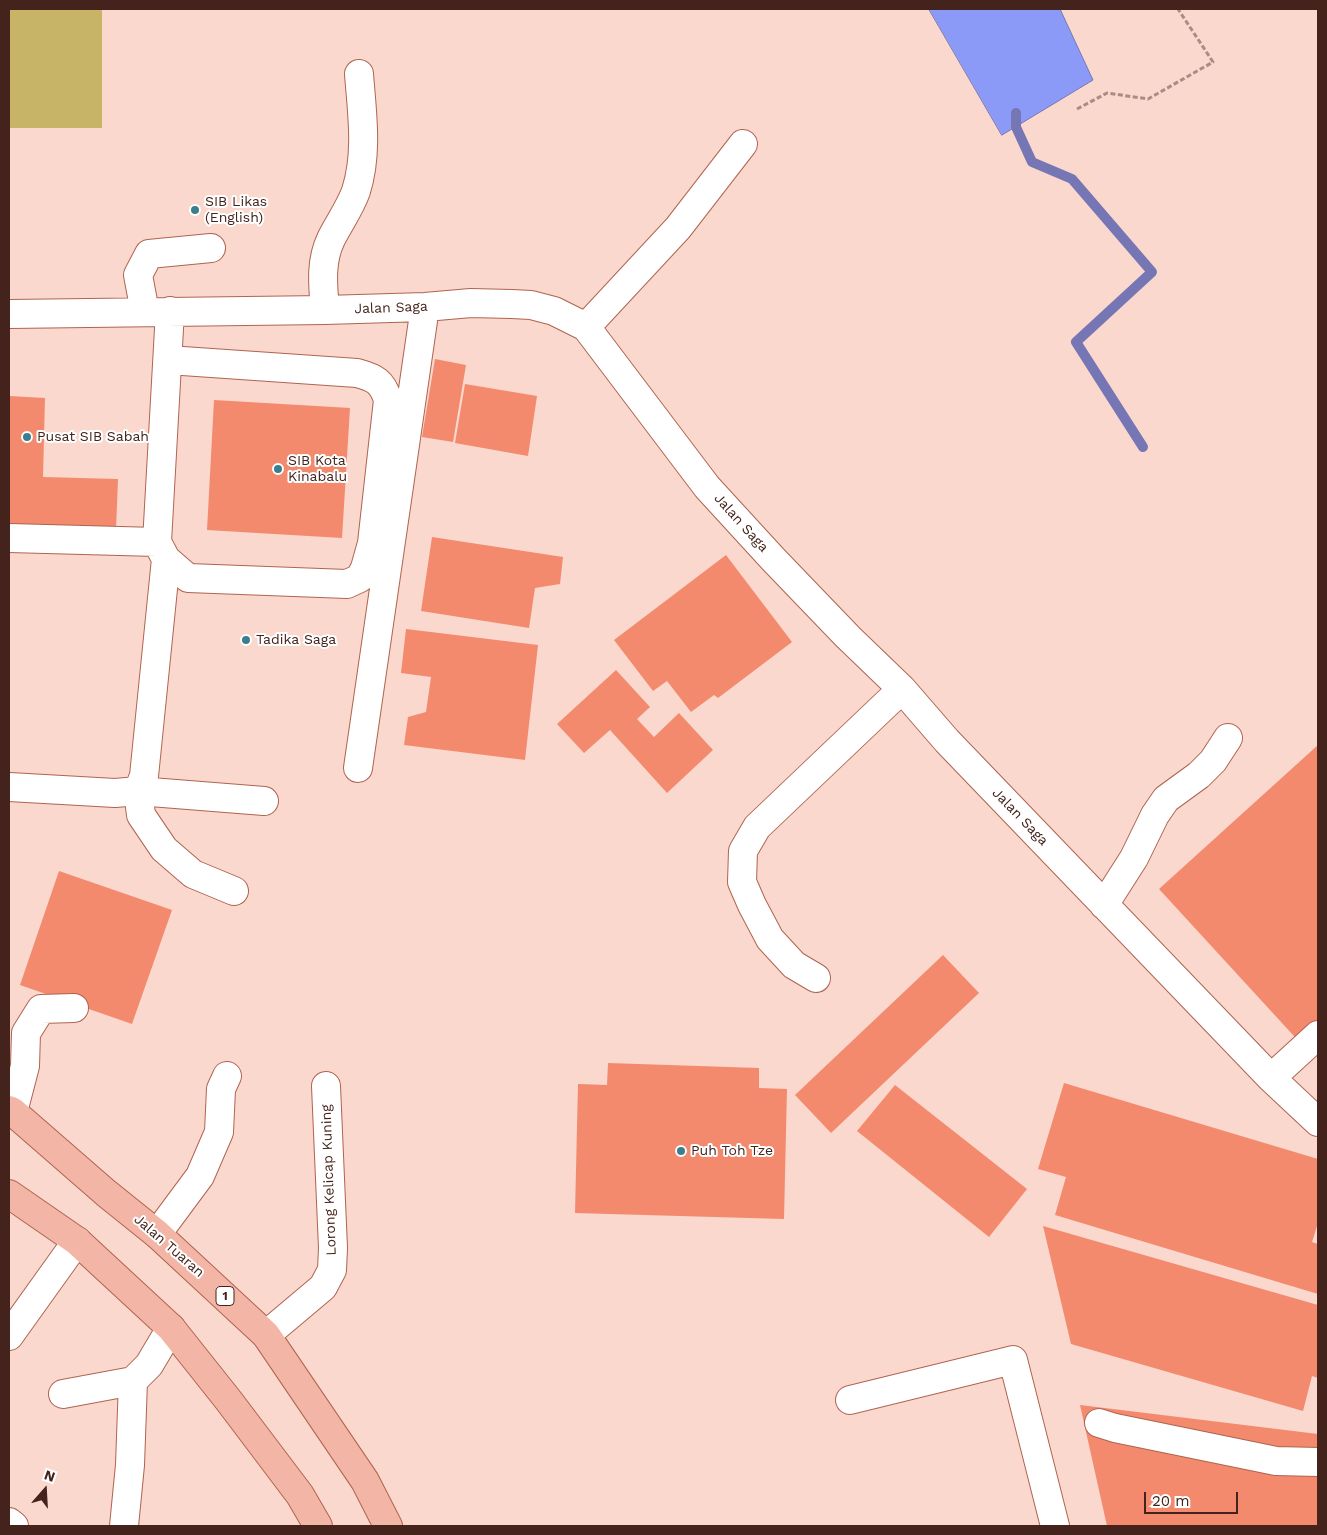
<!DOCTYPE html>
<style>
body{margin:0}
#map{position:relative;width:1327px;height:1535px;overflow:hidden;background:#fad8ce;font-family:"Work Sans",sans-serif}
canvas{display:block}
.frame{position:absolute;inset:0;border:10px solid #43231b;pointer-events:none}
.north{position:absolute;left:20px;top:1465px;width:50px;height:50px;-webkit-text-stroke:4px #fff;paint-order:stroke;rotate:19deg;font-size:14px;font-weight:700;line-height:20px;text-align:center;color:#43231b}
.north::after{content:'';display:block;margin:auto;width:18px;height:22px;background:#43231b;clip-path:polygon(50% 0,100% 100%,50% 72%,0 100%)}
.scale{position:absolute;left:1144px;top:1492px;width:94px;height:22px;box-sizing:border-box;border:2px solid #43231b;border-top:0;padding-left:6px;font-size:15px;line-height:18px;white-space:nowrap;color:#43231b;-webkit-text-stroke:4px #fff;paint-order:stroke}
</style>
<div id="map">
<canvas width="1327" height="1535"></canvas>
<div class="frame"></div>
<div class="north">N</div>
<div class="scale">20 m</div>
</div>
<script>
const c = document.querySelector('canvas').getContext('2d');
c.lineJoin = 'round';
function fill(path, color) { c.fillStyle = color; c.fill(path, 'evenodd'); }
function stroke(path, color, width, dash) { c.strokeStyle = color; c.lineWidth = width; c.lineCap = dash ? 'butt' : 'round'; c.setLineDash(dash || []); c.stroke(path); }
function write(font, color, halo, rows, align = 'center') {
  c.font = font + ' "Work Sans",sans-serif'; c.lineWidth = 4; c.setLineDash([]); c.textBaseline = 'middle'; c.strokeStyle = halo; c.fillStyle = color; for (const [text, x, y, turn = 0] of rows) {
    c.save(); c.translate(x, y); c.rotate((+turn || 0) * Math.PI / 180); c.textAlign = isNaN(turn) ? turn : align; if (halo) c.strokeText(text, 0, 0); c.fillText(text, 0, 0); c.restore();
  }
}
const green = new Path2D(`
 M 9,9 L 102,9 L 102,128 L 9,128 Z`);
const water = new Path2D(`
 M 929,9 L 1060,9 L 1093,80 L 1002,135 Z`);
const stream = new Path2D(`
 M 1016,113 L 1016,127 L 1032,162 L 1072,179 L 1152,272 L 1076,342 L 1143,447`);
const building = new Path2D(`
 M 435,359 L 466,365 L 453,442 L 422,437 Z
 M 465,384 L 537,396 L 528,456 L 455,443 Z
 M 9,396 L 45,398 L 43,477 L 118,479 L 116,530 L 9,526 Z
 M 214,400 L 350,408 L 342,538 L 207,530 Z
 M 432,537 L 563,557 L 560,584 L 535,588 L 529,628 L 421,611 Z
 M 726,555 L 792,642 L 718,698 L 714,695 L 691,712 L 667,681 L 653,691 L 614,640 Z
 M 406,629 L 538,645 L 525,760 L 404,745 L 408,717 L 426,712 L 431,677 L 401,673 Z
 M 616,670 L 650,707 L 637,719 L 654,737 L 679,713 L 713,750 L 667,793 L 610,730 L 584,753 L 557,724 Z
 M 1318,745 L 1318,1034 L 1304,1047 L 1159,889 Z
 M 59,871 L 172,910 L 132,1024 L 20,985 Z
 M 943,955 L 979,993 L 831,1133 L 795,1095 Z
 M 608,1063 L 759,1068 L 759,1088 L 787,1089 L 784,1219 L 575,1213 L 578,1084 L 607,1085 Z
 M 1064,1083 L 1318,1159 L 1318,1223 L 1312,1242 L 1318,1244 L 1318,1294 L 1055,1215 L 1066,1177 L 1038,1169 Z
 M 895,1085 L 1027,1189 L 989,1237 L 857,1131 Z
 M 1043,1226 L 1318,1305 L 1318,1378 L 1312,1376 L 1303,1411 L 1071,1344 Z
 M 1080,1405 L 1318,1434 L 1318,1526 L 1107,1526 Z`);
const path = new Path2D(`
 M 1077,109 L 1107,93 L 1148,99 L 1213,62 L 1178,9`);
const minor = new Path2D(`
 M 325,310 C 323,286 320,262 331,239 C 339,223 350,208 356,191 C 368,153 362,113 359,74
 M 145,312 L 138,275 L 149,254 L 211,248
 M 9,314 L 325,310 L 425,307 L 471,303 L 512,304 L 531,305 L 554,311 L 586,327 L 707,487 L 773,559 L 848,637 L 902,689 L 947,741 L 1271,1078 L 1318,1122
 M 586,327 L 678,228 L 743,144
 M 168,360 L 357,373 C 375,378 382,381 388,400 L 372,543 L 365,568 L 360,578 L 347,584 L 188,578 L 166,559 L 157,542 L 170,311
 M 9,538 L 157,542
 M 358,768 L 425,307
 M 9,787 L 115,793 L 138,791 L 144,776 L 166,559
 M 234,891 L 193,874 L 164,849 L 141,815 L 138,791 L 264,801
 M 1104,905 L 1134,858 L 1155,815 L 1166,799 L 1199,775 L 1213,761 L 1228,738
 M 816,978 L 794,965 L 770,939 L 752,905 L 742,882 L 743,851 L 757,827 L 902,689
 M 1271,1078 L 1318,1035
 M 13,1112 L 25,1066 L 26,1033 L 41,1009 L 74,1008
 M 157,1234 L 200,1176 L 219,1132 L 221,1089 L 227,1076
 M 266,1335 L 323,1287 L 332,1270 L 333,1248 L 326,1086
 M 9,1336 L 77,1241
 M 63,1394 L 133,1381 L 149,1365 L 171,1328
 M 850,1400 L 1013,1360 L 1055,1526
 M 1099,1423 L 1115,1428 L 1276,1461 L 1318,1462
 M 9,1522 L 14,1526
 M 124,1526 L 130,1465 L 133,1381`);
const major = new Path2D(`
 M 9,1110 L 13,1112 L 106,1193 L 157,1234 L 266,1335 L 365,1481 L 388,1526
 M 9,1194 L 77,1241 L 171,1328 L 229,1401 L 300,1495 L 318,1526`);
const markers = [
 [195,210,5,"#3b7e8e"],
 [27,437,5,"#3b7e8e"],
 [278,469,5,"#3b7e8e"],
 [246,640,5,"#3b7e8e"],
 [681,1151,5,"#3b7e8e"]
];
const shields = [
 [225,1296,18]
];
const shieldNames = [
 ["1",225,1296]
];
const poiNames = [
 ["SIB Likas",205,202],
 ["(English)",205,218],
 ["Pusat SIB Sabah",37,437],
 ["SIB Kota",288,461],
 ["Kinabalu",288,477],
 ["Tadika Saga",256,640],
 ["Puh Toh Tze",691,1151]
];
const streetNames = [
 ["Jalan Saga",391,308,-2],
 ["Jalan Saga",741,523,48],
 ["Jalan Saga",1020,817,46],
 ["Lorong Kelicap Kuning",329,1180,-92],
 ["Jalan Tuaran",169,1246,41]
];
fill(green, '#c7b467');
fill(water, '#8c9af7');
stroke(water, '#7676b5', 1);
stroke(stream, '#7676b5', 10);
fill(building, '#f38a6e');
stroke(minor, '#af6450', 30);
stroke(major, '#b0634e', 30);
stroke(path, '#ac8b82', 3, [5, 2.5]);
stroke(minor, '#fff', 28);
stroke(major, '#f3b6a6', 28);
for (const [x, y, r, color] of markers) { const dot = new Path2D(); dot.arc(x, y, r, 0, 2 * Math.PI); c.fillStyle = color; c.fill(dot); stroke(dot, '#fff', 2); }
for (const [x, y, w] of shields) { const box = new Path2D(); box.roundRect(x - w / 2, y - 9.5, w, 19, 4); c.fillStyle = '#fff'; c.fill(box); stroke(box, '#43231b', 1); }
write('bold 12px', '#43231b', null, shieldNames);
write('14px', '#43231b', '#fff', poiNames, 'left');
write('14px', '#43231b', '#fff', streetNames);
</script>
